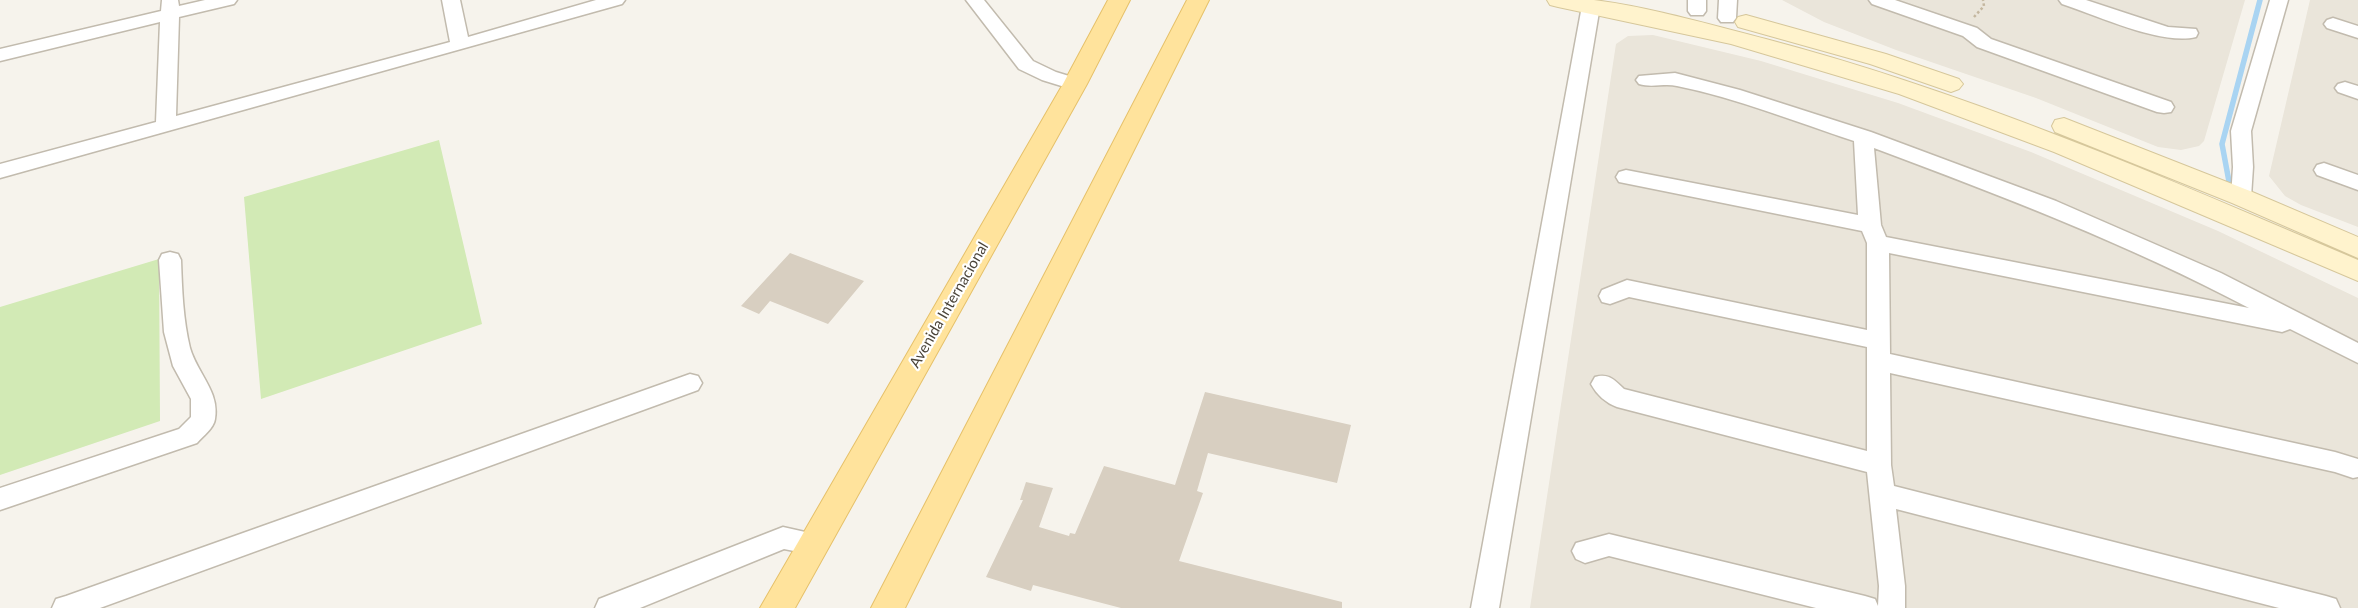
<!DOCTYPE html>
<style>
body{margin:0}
canvas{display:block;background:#f6f3ec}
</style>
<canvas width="2358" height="608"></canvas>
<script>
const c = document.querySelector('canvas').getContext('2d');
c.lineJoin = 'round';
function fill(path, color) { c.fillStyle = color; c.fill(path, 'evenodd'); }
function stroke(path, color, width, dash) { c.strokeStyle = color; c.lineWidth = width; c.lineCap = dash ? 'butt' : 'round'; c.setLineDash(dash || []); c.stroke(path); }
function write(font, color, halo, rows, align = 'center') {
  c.font = font + ' Lato,sans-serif'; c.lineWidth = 4.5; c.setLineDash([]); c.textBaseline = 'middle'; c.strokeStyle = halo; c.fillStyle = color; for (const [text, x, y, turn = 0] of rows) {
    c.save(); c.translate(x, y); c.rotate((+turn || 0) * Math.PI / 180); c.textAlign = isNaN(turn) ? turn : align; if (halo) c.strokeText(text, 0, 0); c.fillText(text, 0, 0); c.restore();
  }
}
const residential = new Path2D(`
 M 1782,0 L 2245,0 L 2204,141 L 2199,146 L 2181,150 L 2158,147 L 2036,98 L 1896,50 L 1824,22 Z
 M 2310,0 L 2358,0 L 2358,227 L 2301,205 L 2285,196 L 2269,176 Z
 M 1653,35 L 1761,61 L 1898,103 L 2031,152 L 2218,231 L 2358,298 L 2358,608 L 1530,608 L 1616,44 L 1628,36 Z`);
const green = new Path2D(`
 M 439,140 L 482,324 L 261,399 L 244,197 Z
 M 159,259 L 160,421 L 0,475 L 0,307 Z`);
const stream = new Path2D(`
 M 2230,187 L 2222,144 L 2260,0`);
const building = new Path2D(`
 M 790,253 L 864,281 L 828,324 L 770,301 L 759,314 L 741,306 Z
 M 1205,392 L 1351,425 L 1337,483 L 1208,453 L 1197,491 L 1203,493 L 1179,561 L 1342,602 L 1342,608 L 1121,608 L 1033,585 L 1031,591 L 986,577 L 1023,500 L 1020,500 L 1026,482 L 1053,488 L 1039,527 L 1069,536 L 1070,533 L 1075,534 L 1104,466 L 1175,485 Z`);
const path = new Path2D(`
 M 1974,17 L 1984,6 L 1983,0`);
const street = new Path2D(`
 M 162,0 L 178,0 L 179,6 L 205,0 L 237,0 L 234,4 L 179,17 L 176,116 L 450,42 L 442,0 L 460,0 L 468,37 L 596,0 L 625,0 L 622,4 L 0,178 L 0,164 L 156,122 L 160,22 L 0,61 L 0,49 L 161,11 Z
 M 966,0 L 984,0 L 1033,61 L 1056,72 L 1082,80 L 1085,84 L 1082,88 L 1075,90 L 1068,88 L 1042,80 L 1019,69 Z
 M 1688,0 L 1706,0 L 1706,11 L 1703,15 L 1691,15 L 1688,11 Z
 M 1719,0 L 1737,0 L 1736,18 L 1733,22 L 1721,22 L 1718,18 Z
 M 1869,0 L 1895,0 L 1977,28 L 1991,39 L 2171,102 L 2174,107 L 2171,112 L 2164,113 L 2157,112 L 1977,47 L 1963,36 L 1872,4 Z
 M 2059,0 L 2086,0 L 2168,27 L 2196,29 L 2198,33 L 2196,37 C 2162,46 2096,15 2062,4 Z
 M 2270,0 L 2288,0 L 2251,131 L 2253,167 L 2251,197 L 2248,202 L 2241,204 L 2234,202 L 2231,197 L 2233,167 L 2231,131 Z
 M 1591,1 L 1597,2 L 1600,6 L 1499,608 L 1471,608 L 1582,6 L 1585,2 Z
 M 2333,18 L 2358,26 L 2358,38 L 2327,28 L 2324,24 L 2327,20 Z
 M 1675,73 L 1740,90 L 1871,132 L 2056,201 L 2221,273 L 2358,343 L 2358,363 L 2290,329 L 2282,332 L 1889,253 L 1890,354 L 2335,452 L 2358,459 L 2358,477 L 2353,478 L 2335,472 L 1890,373 L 1891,465 L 1894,486 L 2326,596 L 2336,599 L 2340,608 L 2279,608 L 1896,509 L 1905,586 L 1905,608 L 1816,608 L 1609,556 L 1585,563 L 1576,559 L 1572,551 L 1576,543 L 1609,534 L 1865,596 L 1875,599 L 1878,606 L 1879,586 L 1867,472 L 1617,407 C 1606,403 1597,395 1591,384 L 1595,377 C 1609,373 1614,380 1624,389 L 1867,451 L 1867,347 L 1629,297 L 1610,304 L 1602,302 L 1599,296 L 1602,290 L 1627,280 L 1867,330 L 1867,243 L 1862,231 L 1619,182 L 1616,177 L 1619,172 L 1626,170 L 1858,215 L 1854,141 C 1796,122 1737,98 1677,86 C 1665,83 1652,88 1639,84 L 1636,80 L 1639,76 ZM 1874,148 C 2002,196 2128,244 2249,308 L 1886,237 L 1881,225 Z
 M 2345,82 L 2358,86 L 2358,99 L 2338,92 L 2335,88 L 2338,84 Z
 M 2324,163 L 2358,175 L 2358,190 L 2317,175 L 2314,170 L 2317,165 Z
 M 170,252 L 178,254 L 181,260 C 182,289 183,319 190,348 C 197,373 220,392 215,419 C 214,428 203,436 197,443 L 0,510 L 0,488 L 179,429 L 191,417 L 191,399 L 173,366 L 164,332 L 159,260 L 162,254 Z
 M 690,374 L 698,376 L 702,383 L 698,390 L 100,608 L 52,608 L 56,599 L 66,596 Z
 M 783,527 L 823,536 L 827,544 L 823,552 L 814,555 L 784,549 L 640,608 L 595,608 L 599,599 Z`);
const secondary = new Path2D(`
 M 1547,0 C 1562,0 1579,0 1594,0 C 1650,7 1711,25 1766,39 C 1971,93 2164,177 2358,260 L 2358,281 L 2054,152 L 1899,94 L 1731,44 L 1558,7 L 1550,5 Z
 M 1746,15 L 1886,54 L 1959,79 L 1963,84 L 1959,89 L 1951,92 L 1870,64 L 1738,27 L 1735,22 L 1738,17 Z
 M 2064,118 L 2250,191 L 2358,237 L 2358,258 L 2232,203 L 2055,132 L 2052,126 L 2055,120 Z`);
const primary = new Path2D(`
 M 1108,0 L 1130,0 L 1087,84 L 795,608 L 760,608 L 1063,84 Z
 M 1187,0 L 1209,0 L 905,608 L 871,608 Z`);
const streetNames = [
 ["Avenida Internacional",949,305,-60]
];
fill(residential, '#eae5da');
fill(green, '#d2eab5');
stroke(stream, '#a9d4f2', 5.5);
fill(building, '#d8cfc1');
stroke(street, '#c2bbae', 3);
stroke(secondary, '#d6c79b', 2);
stroke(primary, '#e6c16a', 2);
stroke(path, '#c4b79f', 2.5, [2.5, 2.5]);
fill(street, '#fff');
fill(secondary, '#fff3cd');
fill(primary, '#ffe39c');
write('15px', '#4b4439', '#fff', streetNames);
</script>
